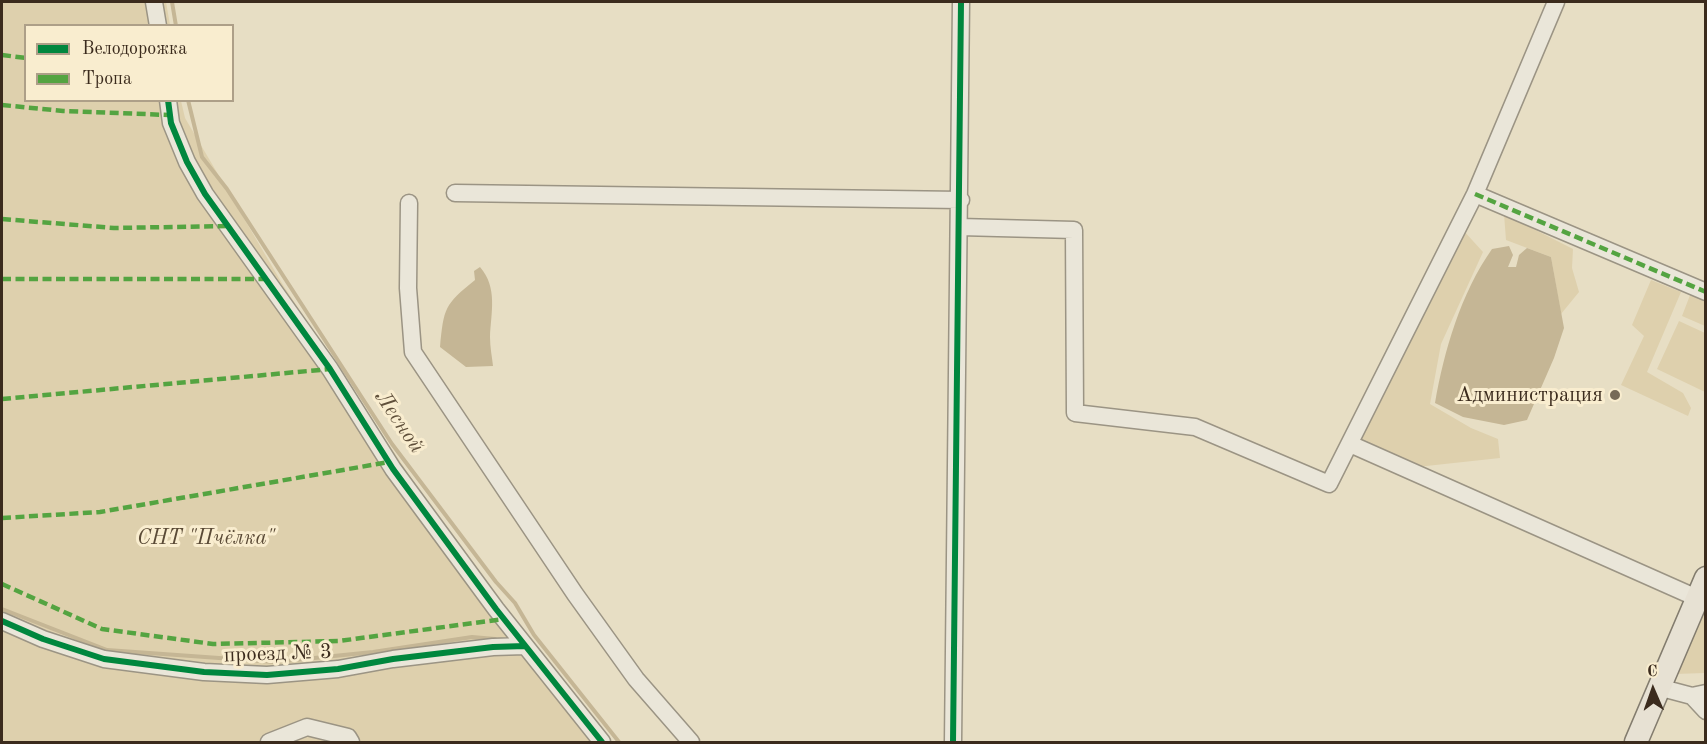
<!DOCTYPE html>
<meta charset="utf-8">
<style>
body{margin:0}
#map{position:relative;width:1707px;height:744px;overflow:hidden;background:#e7dec4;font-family:"Old Standard TT",serif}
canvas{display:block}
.frame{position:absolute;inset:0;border:3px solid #3b2b1d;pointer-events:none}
.legend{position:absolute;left:24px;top:24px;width:210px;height:78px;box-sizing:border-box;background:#f9edcf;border:2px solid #ad9f88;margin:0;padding:8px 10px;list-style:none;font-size:18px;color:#3b2b1d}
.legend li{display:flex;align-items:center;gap:12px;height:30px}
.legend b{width:30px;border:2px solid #ad9f88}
.north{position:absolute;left:1623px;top:660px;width:60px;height:60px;-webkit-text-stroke:4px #f9edcf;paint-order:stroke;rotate:358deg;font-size:16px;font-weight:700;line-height:24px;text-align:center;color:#3b2b1d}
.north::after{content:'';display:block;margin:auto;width:21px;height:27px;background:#3b2b1d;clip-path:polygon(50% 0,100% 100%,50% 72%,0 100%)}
</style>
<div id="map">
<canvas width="1707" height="744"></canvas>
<div class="frame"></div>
<ul class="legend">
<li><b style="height:8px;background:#00873e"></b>Велодорожка</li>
<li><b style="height:8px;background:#54a441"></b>Тропа</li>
</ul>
<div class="north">С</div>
</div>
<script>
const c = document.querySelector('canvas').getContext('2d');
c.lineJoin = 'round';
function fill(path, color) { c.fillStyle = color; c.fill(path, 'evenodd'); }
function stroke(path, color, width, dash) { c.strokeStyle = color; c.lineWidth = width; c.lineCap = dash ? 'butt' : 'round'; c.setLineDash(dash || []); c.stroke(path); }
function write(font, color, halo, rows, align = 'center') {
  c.font = font + ' "Old Standard TT",serif'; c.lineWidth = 6; c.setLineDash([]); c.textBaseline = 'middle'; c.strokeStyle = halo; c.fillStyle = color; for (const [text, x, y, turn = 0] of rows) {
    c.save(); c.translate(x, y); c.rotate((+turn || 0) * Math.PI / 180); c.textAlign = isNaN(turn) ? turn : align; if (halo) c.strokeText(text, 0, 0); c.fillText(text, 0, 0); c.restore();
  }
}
const green = new Path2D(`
 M 2,2 L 166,2 L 170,25 L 26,26 L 26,100 L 181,101 L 185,118 L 283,285 L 443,526 L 610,742 L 2,742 Z
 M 1504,214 L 1573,249 L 1572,268 L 1579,292 L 1561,314 L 1551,257 L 1506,240 Z
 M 1463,230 L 1483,252 L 1441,344 L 1430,404 L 1471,428 L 1498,439 L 1500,458 L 1417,467 L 1359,441 Z
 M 1651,280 L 1681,292 L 1647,372 L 1683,393 L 1691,408 L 1688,416 L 1621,385 L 1644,336 L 1632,325 Z
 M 1692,290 L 1705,296 L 1705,326 L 1682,316 Z
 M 1679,321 L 1705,333 L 1705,392 L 1657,369 Z
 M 1705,606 L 1705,673 L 1675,674 Z`);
const water = new Path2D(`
 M 1509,246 L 1513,255 L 1508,267 L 1516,267 L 1519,255 L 1527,248 L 1551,257 L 1564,328 L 1554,358 L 1527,420 L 1504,425 L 1463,417 L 1435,403 C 1444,351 1461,293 1492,249 Z
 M 480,267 C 498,288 491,312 490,337 C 490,347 492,357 493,366 L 466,367 L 440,347 C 444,308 444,305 475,280 L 474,271 Z`);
const stream = new Path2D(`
 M 172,2 L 176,26
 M 188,100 L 202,157 L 227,189 L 392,444 L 496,582 L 515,603 L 534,635 L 619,742
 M 2,609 L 107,650 L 275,662 L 373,652 L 472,637 L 495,639`);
const minor = new Path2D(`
 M 154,2 L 158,26
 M 168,100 L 171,123 L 187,162 L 205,194 L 330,369 L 393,469 L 496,609 L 602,742
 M 455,193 L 961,200
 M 1475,194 L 1706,292
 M 409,203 L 408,288 L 413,352 L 575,594 L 636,679 L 691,742
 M 960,227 L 1074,230 L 1075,413 L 1195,427 L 1329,484 L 1475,194 L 1556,2
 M 1350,444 L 1697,598
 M 2,621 L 43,639 L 104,659 L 204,672 L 267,675 L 338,669 L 393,659 L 493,647 L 525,646
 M 1658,687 L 1692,696 L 1706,693
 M 1692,696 L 1706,711
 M 269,742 L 307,727 L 348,737 L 351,742
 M 953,742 L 961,2`);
const major = new Path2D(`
 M 1636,742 L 1706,578`);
const quiet = new Path2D(`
 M 2,55 L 26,58
 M 2,105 L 63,111 L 169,115
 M 1475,194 L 1706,292
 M 2,219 L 114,228 L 228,226
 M 2,279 L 264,279
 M 2,399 L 330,369
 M 2,518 L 100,512 L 389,462
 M 2,584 L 102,629 L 213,644 L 339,641 L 504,619`);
const cycleway = new Path2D(`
 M 168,100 L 171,123 L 187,162 L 205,194 L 330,369 L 393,469 L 496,609 L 602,742
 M 2,621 L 43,639 L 104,659 L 204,672 L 267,675 L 338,669 L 393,659 L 493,647 L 525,646
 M 953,742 L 961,2`);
const markers = [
 [1615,395,6,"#776a57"]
];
const poiNames = [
 ["Администрация",1603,395]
];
const parkNames = [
 ["СНТ \"Пчёлка\"",206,538]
];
const streetNames = [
 ["проезд № 3",278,654,-2]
];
const waterNames = [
 ["Лесной",399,422,56]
];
fill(green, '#ded0ad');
fill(water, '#c5b695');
stroke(stream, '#c5b695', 4);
stroke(minor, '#9b9484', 19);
stroke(major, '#837c6e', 25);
stroke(minor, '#eae6d9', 16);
stroke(major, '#e7e1d3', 22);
stroke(quiet, '#54a441', 4.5, [9, 4.5]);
stroke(cycleway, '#00873e', 6);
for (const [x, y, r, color] of markers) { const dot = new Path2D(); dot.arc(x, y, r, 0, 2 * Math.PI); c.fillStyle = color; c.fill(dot); stroke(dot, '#f9edcf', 2); }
write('21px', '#3b2b1d', '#f9edcf', poiNames, 'right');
write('italic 21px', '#5a4a36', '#f9edcf', parkNames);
write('21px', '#3b2b1d', '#f9edcf', streetNames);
write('italic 22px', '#60503b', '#f9edcf', waterNames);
</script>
